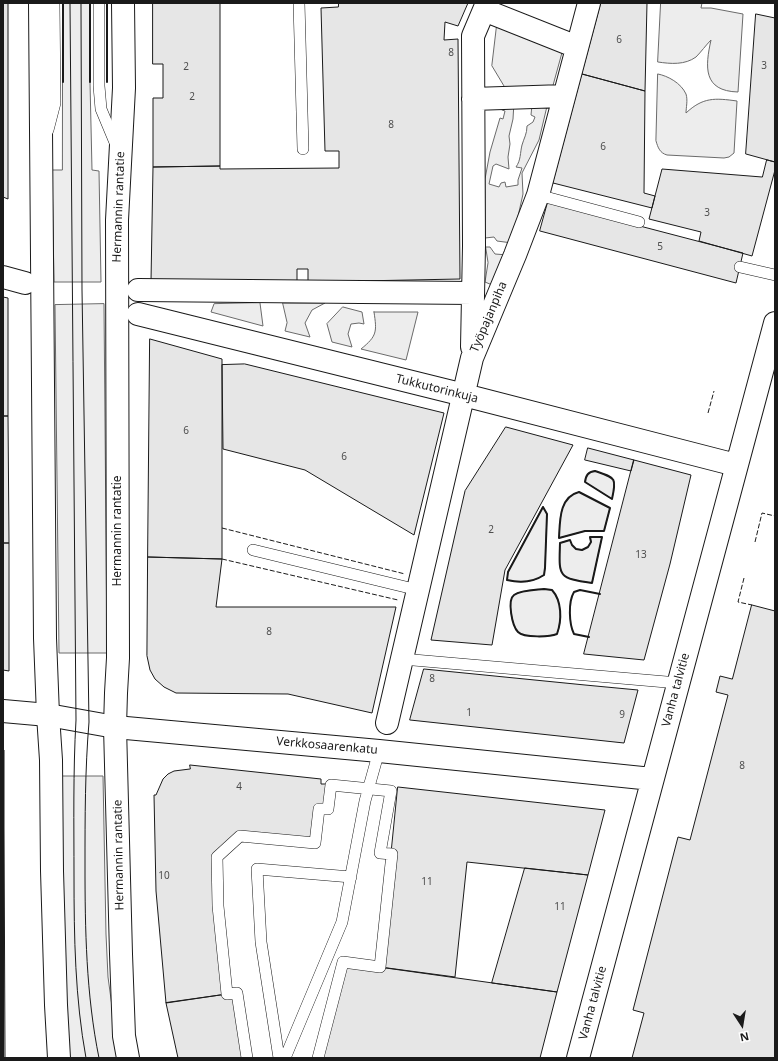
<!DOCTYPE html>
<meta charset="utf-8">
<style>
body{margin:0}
#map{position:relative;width:778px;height:1061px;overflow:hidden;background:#fff;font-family:"Noto Sans",sans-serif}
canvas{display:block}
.frame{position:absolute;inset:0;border:4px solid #1a1a1a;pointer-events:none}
.north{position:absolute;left:722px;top:1005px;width:40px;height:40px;-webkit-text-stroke:3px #fff;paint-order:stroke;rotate:168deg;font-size:11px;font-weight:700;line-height:16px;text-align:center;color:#1a1a1a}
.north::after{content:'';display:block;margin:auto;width:14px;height:18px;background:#1a1a1a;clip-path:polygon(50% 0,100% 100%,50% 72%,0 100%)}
</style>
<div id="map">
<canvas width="778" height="1061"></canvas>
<div class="frame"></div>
<div class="north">N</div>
</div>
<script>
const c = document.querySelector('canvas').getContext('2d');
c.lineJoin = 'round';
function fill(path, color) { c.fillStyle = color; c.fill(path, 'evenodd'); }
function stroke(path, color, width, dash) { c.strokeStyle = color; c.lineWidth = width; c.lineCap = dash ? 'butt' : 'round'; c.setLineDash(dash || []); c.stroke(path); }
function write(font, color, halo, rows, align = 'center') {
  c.font = font + ' "Noto Sans",sans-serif'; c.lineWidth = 3; c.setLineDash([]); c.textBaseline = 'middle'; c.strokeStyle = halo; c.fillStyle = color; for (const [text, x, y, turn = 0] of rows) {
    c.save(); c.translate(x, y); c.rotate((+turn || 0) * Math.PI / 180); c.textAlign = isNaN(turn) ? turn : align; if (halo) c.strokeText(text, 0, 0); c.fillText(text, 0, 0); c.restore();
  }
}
const green = new Path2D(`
 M 63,3 L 90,3 L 90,82 L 92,170 L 99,171 L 101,282 L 54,282 L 52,170 L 62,170 Z
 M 661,3 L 702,3 L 701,8 L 711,8 L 743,14 L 738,92 C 703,91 705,67 711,40 C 706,45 701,52 696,57 C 685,65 671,64 658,62 Z
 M 497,25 L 563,49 L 552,89 L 507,91 L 492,66 Z
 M 658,74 C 668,76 681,83 686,94 C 688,100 686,108 686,113 C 703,97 715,98 737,101 L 734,153 L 729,157 L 724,158 L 667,155 C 660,153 658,148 656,141 Z
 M 504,102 L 514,102 L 513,119 L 509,136 L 510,144 L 508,157 L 509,169 L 496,164 L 493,166 L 489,184 L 499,187 L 501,183 L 505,182 L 506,187 L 518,185 L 518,180 L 522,168 L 516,167 C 521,160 520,153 522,145 C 524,138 527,134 527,126 L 533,122 L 535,117 L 531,115 L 532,104 L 548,102 L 539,140 L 522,173 L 523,194 L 512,243 L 497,241 L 494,237 L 485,238 L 485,179 L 490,152 L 500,118 L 503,119 L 505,111 L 502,110 Z
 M 486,247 L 490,247 L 495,254 L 508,255 L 497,287 L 485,282 L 488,263 Z
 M 260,303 L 263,326 L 211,312 L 214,304 Z
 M 283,303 L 325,303 L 312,310 L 305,323 L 310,337 L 285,331 L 287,323 Z
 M 104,304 L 107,653 L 59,653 L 55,305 Z
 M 343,307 L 362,312 L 364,324 L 359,323 L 351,324 L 348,334 L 352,347 L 332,342 L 327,324 Z
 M 374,312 L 418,312 L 406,360 L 361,349 C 377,336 377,332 374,312 Z
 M 595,471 C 615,478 617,477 612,499 L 585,482 C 586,475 588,472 595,471 Z
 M 579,492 L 610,508 L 604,531 L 585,531 L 559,538 C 560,521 559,497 579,492 Z
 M 543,507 L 547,514 L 545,568 L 544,575 C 532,583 520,583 507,580 L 508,572 Z
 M 590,537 L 602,537 L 592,583 C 557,578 559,576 560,543 L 570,540 L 572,545 L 576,549 L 582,550 L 588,547 L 591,542 Z
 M 544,589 L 552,590 C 562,601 562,620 557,634 C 550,637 524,638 518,632 C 512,626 507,600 514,595 C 521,590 536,590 544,589 Z
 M 57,776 L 103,776 L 106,934 L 108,977 L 119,1058 L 67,1058 Z`);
const building = new Path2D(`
 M 3,3 L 8,3 L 8,199 L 3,197 Z
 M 153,3 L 220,3 L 220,166 L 153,167 L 153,98 L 163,98 L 163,64 L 153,64 Z
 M 339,3 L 468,3 L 458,26 L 445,22 L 444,40 L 458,39 L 460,279 L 308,282 L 308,269 L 297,269 L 297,281 L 151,281 L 153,167 L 220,166 L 220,169 L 339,168 L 339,151 L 325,151 L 321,8 L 338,7 Z
 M 601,3 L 647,3 L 645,91 L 582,74 Z
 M 756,14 L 775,18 L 775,162 L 746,154 Z
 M 582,74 L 645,91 L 644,193 L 655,196 L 652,208 L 553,183 Z
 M 767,160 L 775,162 L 775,170 L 752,256 L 699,241 L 701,232 L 649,219 L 662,169 L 762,177 Z
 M 548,202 L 743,253 L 736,283 L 540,231 Z
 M 3,297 L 8,298 L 8,416 L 3,416 Z
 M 150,339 L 222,359 L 222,559 L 148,557 Z
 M 245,364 L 444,413 L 414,535 L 305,470 L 223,449 L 222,365 Z
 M 3,416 L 8,416 L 9,543 L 3,543 Z
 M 506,427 L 573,445 L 505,570 L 492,645 L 431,640 L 465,491 Z
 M 588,448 L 634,460 L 631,471 L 585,460 Z
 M 634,460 L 691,475 L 670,564 L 644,660 L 584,654 Z
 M 3,543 L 9,543 L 9,671 L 3,670 Z
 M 148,557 L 222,559 L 216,607 L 396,607 L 372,713 L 288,694 L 176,693 L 164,687 L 155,679 L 150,670 L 147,656 Z
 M 752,605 L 775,611 L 775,1058 L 632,1058 L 644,1013 L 633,1010 L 678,837 L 690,840 L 728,695 L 716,692 L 720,676 L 732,679 Z
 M 424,669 L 585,685 L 638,690 L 624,743 L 410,720 Z
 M 3,750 L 4,750 L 4,827 L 3,827 Z
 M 190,765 L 321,779 L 321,784 L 326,784 L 328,809 L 319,809 L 315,843 L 240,836 L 217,857 L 227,994 L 166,1003 L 156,891 L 154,795 L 156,795 L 163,779 L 168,774 L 174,771 L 190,769 Z
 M 398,787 L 605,810 L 588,875 L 467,862 L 455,977 L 380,967 Z
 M 3,827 L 4,827 L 5,1058 L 3,1058 Z
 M 525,868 L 588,875 L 557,992 L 492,983 Z
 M 343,962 L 557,992 L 540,1058 L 318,1058 Z
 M 237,993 L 247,1058 L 178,1058 L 166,1003 Z`);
const lane = new Path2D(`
 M 99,3 L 99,86 L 101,109 L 116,145
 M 299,3 L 303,149
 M 48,130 L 55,103 L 54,3
 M 538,195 L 639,222
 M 740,267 L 775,275
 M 253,550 L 418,590
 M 402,659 L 678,683
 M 247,1058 L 237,993 L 227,994 L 218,906 L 217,857 L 240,836 L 315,843 L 319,809 L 328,809 L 331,785 L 391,791 L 380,853 L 392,854 L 380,967 L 343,962 L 318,1058
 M 279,1058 L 261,942 L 257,869 L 351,877
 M 285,1058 L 342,922 L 365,801 L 379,751`);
const street = new Path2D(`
 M 484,10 L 577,47
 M 473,99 L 564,96
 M 3,277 L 25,283
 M 138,290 L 473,293
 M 138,314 L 464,395 L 736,465
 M 472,347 L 474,246 L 473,36 L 487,3
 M 3,711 L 48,715 L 115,727 L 379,751 L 652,779
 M 387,723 L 472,358 L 515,255 L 538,195 L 589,3
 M 578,1058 L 775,323`);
const primary = new Path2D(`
 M 40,3 L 45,638 L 48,715 L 51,760 L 52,871 L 56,1005 L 59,1058
 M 123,3 L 124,88 L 117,220 L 118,658 L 116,693 L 115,727 L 121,954 L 124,1036 L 128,1058`);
const tram = new Path2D(`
 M 70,3 L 76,720 C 73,772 74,824 74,876 C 74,937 75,998 86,1058
 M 81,3 L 82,290 L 89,722 C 85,770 85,817 85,865 C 85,929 86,994 99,1058`);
const fence = new Path2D(`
 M 708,413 L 714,391
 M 222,528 L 405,574
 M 755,542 L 762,513 L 775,516
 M 222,559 L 398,600
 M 744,578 L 738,602 L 752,605`);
const wall = new Path2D(`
 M 63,3 L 63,82
 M 107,3 L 107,82
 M 90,82 L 90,3
 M 595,471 C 615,478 617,477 612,499 L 585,482 C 586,475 588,472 595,471 Z
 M 579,492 L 610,508 L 604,531 L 585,531 L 559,538 C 560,521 559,497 579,492 Z
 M 543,507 L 547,514 L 545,568 L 544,575 C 532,583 520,583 507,580 L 508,572 Z
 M 590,537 L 602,537 L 592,583 C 557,578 559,576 560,543 L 570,540 L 572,545 L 576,549 L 582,550 L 588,547 L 591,542 Z
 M 544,589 L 552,590 C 562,601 562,620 557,634 C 550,637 524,638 518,632 C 512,626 507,600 514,595 C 521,590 536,590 544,589 Z
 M 589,637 L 574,634 C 569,624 568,602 574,592 L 580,590 L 600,594`);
const numberNames = [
 ["6",619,40],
 ["8",451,53],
 ["3",764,66],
 ["2",186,67],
 ["2",192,97],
 ["8",391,125],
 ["6",603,147],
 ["3",707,213],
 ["5",660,247],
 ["6",186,431],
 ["6",344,457],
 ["2",491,530],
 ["13",641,555],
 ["8",269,632],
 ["8",432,679],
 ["1",469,713],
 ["9",622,715],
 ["8",742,766],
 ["4",239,787],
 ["10",164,876],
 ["11",427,882],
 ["11",560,907]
];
const streetNames = [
 ["Hermannin rantatie",119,207,-88],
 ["Työpajanpiha",489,317,-67],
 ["Tukkutorinkuja",437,389,14],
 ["Hermannin rantatie",118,531,-90],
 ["Vanha talvitie",676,690,-75],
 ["Verkkosaarenkatu",327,746,5],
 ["Hermannin rantatie",119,855,-91],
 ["Vanha talvitie",593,1003,-75]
];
fill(green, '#ededed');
stroke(green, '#6a6a6a', 1);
fill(building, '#e6e6e6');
stroke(building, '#1a1a1a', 1);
stroke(lane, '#1a1a1a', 12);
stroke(street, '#1a1a1a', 24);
stroke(primary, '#1a1a1a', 24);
stroke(lane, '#fff', 11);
stroke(street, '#fff', 22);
stroke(primary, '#fff', 22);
stroke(tram, '#1a1a1a', 1);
stroke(fence, '#1a1a1a', 1, [5, 2]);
stroke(wall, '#1a1a1a', 2);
write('10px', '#4d4d4d', null, numberNames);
write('12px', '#1a1a1a', '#fff', streetNames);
</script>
